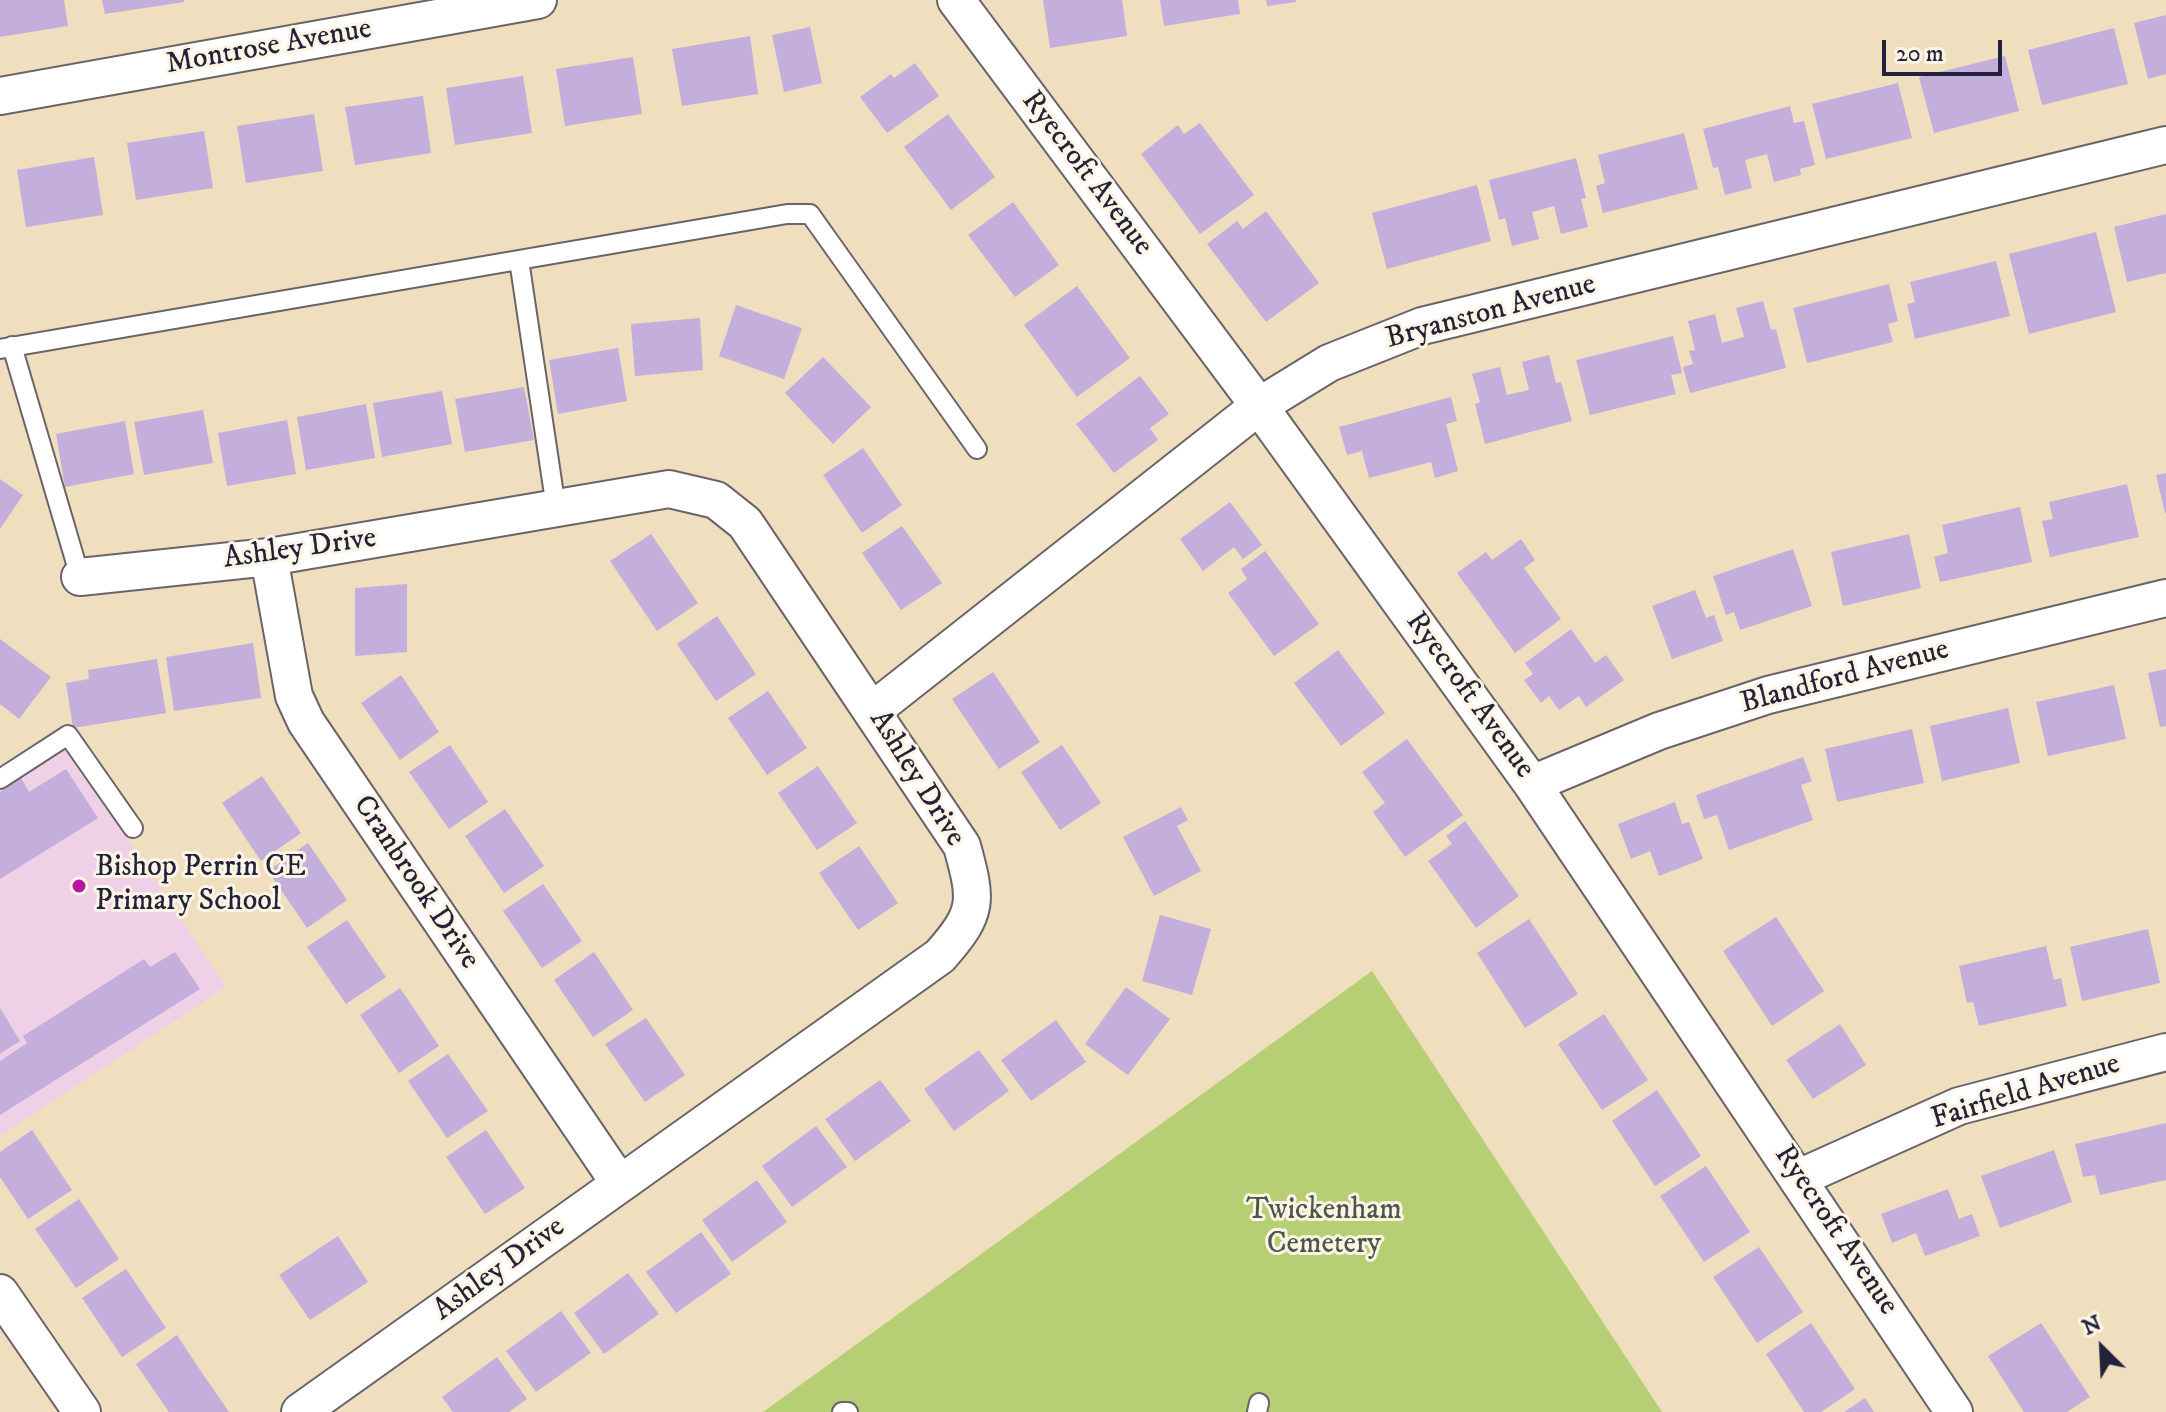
<!DOCTYPE html>
<style>
body{margin:0}
#map{position:relative;width:2166px;height:1412px;overflow:hidden;background:#f0dfbe;font-family:"IM FELL DW Pica",serif}
canvas{display:block}
.north{position:absolute;left:2062px;top:1308px;width:80px;height:80px;-webkit-text-stroke:6px #fcf5e5;paint-order:stroke;rotate:336deg;font-size:22px;font-weight:700;line-height:32px;text-align:center;color:#22223b}
.north::after{content:'';display:block;margin:auto;width:28px;height:36px;background:#22223b;clip-path:polygon(50% 0,100% 100%,50% 72%,0 100%)}
.scale{position:absolute;left:1882px;top:40px;width:120px;height:36px;box-sizing:border-box;border:4px solid #22223b;border-top:0;padding-left:10px;font-size:24px;line-height:28px;white-space:nowrap;color:#22223b;-webkit-text-stroke:6px #fcf5e5;paint-order:stroke}
</style>
<div id="map">
<canvas width="2166" height="1412"></canvas>
<div class="north">N</div>
<div class="scale">20 m</div>
</div>
<script>
const c = document.querySelector('canvas').getContext('2d');
c.lineJoin = 'round';
function fill(path, color) { c.fillStyle = color; c.fill(path, 'evenodd'); }
function stroke(path, color, width, dash) { c.strokeStyle = color; c.lineWidth = width; c.lineCap = dash ? 'butt' : 'round'; c.setLineDash(dash || []); c.stroke(path); }
function write(font, color, halo, rows, align = 'center') {
  c.font = font + ' "IM FELL DW Pica",serif'; c.lineWidth = 6; c.setLineDash([]); c.textBaseline = 'middle'; c.strokeStyle = halo; c.fillStyle = color; for (const [text, x, y, turn = 0] of rows) {
    c.save(); c.translate(x, y); c.rotate((+turn || 0) * Math.PI / 180); c.textAlign = isNaN(turn) ? turn : align; if (halo) c.strokeText(text, 0, 0); c.fillText(text, 0, 0); c.restore();
  }
}
const built = new Path2D(`
 M 64,743 L 226,987 L 0,1136 L 0,785 Z`);
const green = new Path2D(`
 M 1372,971 L 1662,1412 L 763,1412 Z`);
const building = new Path2D(`
 M 0,0 L 64,0 L 68,26 L 0,37 Z
 M 102,0 L 184,0 L 184,2 L 105,14 Z
 M 1043,0 L 1122,0 L 1127,36 L 1050,48 Z
 M 1160,0 L 1238,0 L 1240,14 L 1164,26 Z
 M 1266,0 L 1296,0 L 1296,2 L 1267,6 Z
 M 2166,15 L 2166,74 L 2148,79 L 2134,23 Z
 M 810,27 L 822,83 L 784,92 L 772,35 Z
 M 2114,28 L 2128,84 L 2042,105 L 2028,50 Z
 M 750,36 L 758,94 L 682,106 L 672,49 Z
 M 2005,56 L 2019,111 L 1934,133 L 1919,77 Z
 M 633,57 L 642,114 L 565,126 L 556,69 Z
 M 915,63 L 939,96 L 887,133 L 860,97 L 891,74 L 894,78 Z
 M 523,76 L 532,133 L 455,145 L 446,88 Z
 M 1898,83 L 1912,138 L 1826,159 L 1812,104 Z
 M 423,96 L 431,153 L 355,165 L 345,107 Z
 M 1790,106 L 1794,123 L 1804,121 L 1815,165 L 1800,169 L 1801,175 L 1774,182 L 1767,154 L 1745,160 L 1752,188 L 1725,195 L 1718,167 L 1713,168 L 1703,129 Z
 M 314,114 L 323,171 L 246,183 L 237,126 Z
 M 948,114 L 995,177 L 951,210 L 904,147 Z
 M 1200,123 L 1254,195 L 1200,234 L 1141,154 L 1178,125 L 1184,134 Z
 M 204,131 L 213,188 L 136,200 L 127,143 Z
 M 1684,133 L 1698,189 L 1603,213 L 1596,186 L 1605,183 L 1598,155 Z
 M 94,157 L 103,215 L 26,227 L 17,170 Z
 M 1576,158 L 1586,198 L 1581,199 L 1588,227 L 1561,234 L 1554,206 L 1532,212 L 1539,239 L 1512,246 L 1505,218 L 1499,220 L 1489,180 Z
 M 1477,185 L 1491,241 L 1387,269 L 1372,213 Z
 M 1013,202 L 1059,265 L 1015,297 L 968,235 Z
 M 1266,211 L 1319,283 L 1266,322 L 1207,244 L 1237,221 L 1243,229 Z
 M 2166,214 L 2166,273 L 2127,282 L 2114,227 Z
 M 2096,232 L 2116,312 L 2029,334 L 2009,254 Z
 M 1996,261 L 2010,316 L 1915,339 L 1907,304 L 1915,302 L 1910,282 Z
 M 1889,284 L 1898,321 L 1888,324 L 1893,342 L 1807,363 L 1793,308 Z
 M 1077,286 L 1130,358 L 1077,397 L 1024,325 Z
 M 1763,301 L 1771,330 L 1776,329 L 1786,368 L 1690,393 L 1683,367 L 1693,364 L 1689,351 L 1695,350 L 1688,321 L 1715,314 L 1722,343 L 1744,337 L 1736,308 Z
 M 736,305 L 802,328 L 784,379 L 719,356 Z
 M 700,318 L 703,370 L 635,376 L 631,324 Z
 M 1673,336 L 1682,373 L 1671,375 L 1676,394 L 1590,415 L 1576,360 Z
 M 618,348 L 627,401 L 558,414 L 549,360 Z
 M 1549,355 L 1556,383 L 1561,382 L 1572,421 L 1485,444 L 1475,404 L 1480,402 L 1472,374 L 1500,367 L 1507,395 L 1529,390 L 1522,362 Z
 M 823,357 L 871,407 L 833,444 L 785,393 Z
 M 1140,376 L 1169,414 L 1150,428 L 1158,440 L 1114,473 L 1076,424 Z
 M 524,387 L 534,440 L 465,452 L 455,399 Z
 M 442,391 L 452,444 L 382,457 L 373,403 Z
 M 1451,397 L 1457,421 L 1446,424 L 1458,471 L 1435,478 L 1431,462 L 1369,478 L 1362,451 L 1347,455 L 1339,427 Z
 M 366,404 L 375,458 L 306,470 L 297,417 Z
 M 203,410 L 213,463 L 144,475 L 134,422 Z
 M 287,420 L 296,474 L 227,486 L 218,433 Z
 M 125,421 L 134,474 L 65,487 L 56,434 Z
 M 863,448 L 902,505 L 862,533 L 823,475 Z
 M 2166,473 L 2166,513 L 2165,513 L 2156,475 Z
 M 0,479 L 23,495 L 0,529 Z
 M 2127,484 L 2139,537 L 2050,557 L 2042,521 L 2053,519 L 2049,502 Z
 M 1230,502 L 1262,545 L 1243,559 L 1234,547 L 1203,571 L 1180,539 Z
 M 2020,507 L 2032,562 L 1940,582 L 1934,557 L 1948,553 L 1942,525 Z
 M 902,526 L 942,583 L 901,610 L 862,553 Z
 M 651,534 L 698,603 L 657,631 L 610,561 Z
 M 1909,534 L 1921,588 L 1843,606 L 1831,552 Z
 M 1521,539 L 1535,560 L 1524,568 L 1561,619 L 1515,653 L 1457,573 L 1486,552 L 1492,560 Z
 M 1793,549 L 1812,606 L 1740,630 L 1734,612 L 1726,615 L 1713,576 Z
 M 1265,551 L 1319,624 L 1274,656 L 1228,593 L 1247,579 L 1241,569 Z
 M 407,584 L 407,652 L 355,656 L 355,588 Z
 M 1695,590 L 1706,618 L 1714,615 L 1723,641 L 1672,659 L 1652,606 Z
 M 717,616 L 756,674 L 716,701 L 677,644 Z
 M 1571,629 L 1595,663 L 1606,655 L 1624,680 L 1586,707 L 1579,696 L 1559,710 L 1549,696 L 1541,703 L 1524,680 L 1533,674 L 1525,663 Z
 M 0,639 L 51,677 L 19,719 L 0,704 Z
 M 253,643 L 261,698 L 174,711 L 166,657 Z
 M 1338,650 L 1385,713 L 1341,746 L 1294,683 Z
 M 157,659 L 166,713 L 73,728 L 66,683 L 89,679 L 88,670 Z
 M 2166,669 L 2166,726 L 2160,727 L 2148,673 Z
 M 993,672 L 1040,742 L 999,769 L 952,699 Z
 M 401,675 L 439,732 L 400,760 L 361,703 Z
 M 2114,685 L 2126,739 L 2048,756 L 2036,702 Z
 M 768,691 L 807,748 L 767,775 L 728,718 Z
 M 2008,708 L 2020,763 L 1942,781 L 1930,726 Z
 M 1912,729 L 1924,783 L 1837,802 L 1825,749 Z
 M 1407,739 L 1463,815 L 1405,857 L 1373,812 L 1385,803 L 1362,772 Z
 M 450,745 L 488,802 L 449,829 L 409,772 Z
 M 1062,745 L 1101,803 L 1060,830 L 1021,772 Z
 M 1803,757 L 1812,781 L 1801,785 L 1813,820 L 1729,850 L 1717,815 L 1704,819 L 1696,795 Z
 M 818,766 L 857,823 L 817,850 L 778,793 Z
 M 66,769 L 98,818 L 0,879 L 0,792 L 21,778 L 29,792 Z
 M 262,776 L 301,833 L 261,861 L 222,803 Z
 M 1675,802 L 1682,824 L 1689,822 L 1703,859 L 1659,876 L 1650,851 L 1631,859 L 1618,824 Z
 M 1181,807 L 1188,820 L 1177,826 L 1201,871 L 1154,896 L 1123,837 Z
 M 505,809 L 544,866 L 504,893 L 465,836 Z
 M 1465,821 L 1519,896 L 1476,928 L 1428,861 L 1452,844 L 1446,836 Z
 M 308,843 L 347,900 L 307,928 L 268,871 Z
 M 859,846 L 898,903 L 858,930 L 819,873 Z
 M 543,884 L 582,941 L 542,968 L 503,911 Z
 M 1160,915 L 1211,929 L 1192,995 L 1142,981 Z
 M 1776,917 L 1824,991 L 1772,1026 L 1723,951 Z
 M 1529,919 L 1578,994 L 1525,1028 L 1477,953 Z
 M 347,920 L 386,977 L 346,1004 L 307,947 Z
 M 2148,929 L 2160,983 L 2082,1001 L 2070,947 Z
 M 2046,946 L 2054,980 L 2061,978 L 2067,1006 L 1979,1026 L 1973,1002 L 1967,1003 L 1959,966 Z
 M 175,952 L 200,989 L 0,1115 L 0,1061 L 27,1043 L 23,1036 L 144,959 L 150,967 Z
 M 594,952 L 633,1010 L 593,1037 L 554,980 Z
 M 1126,987 L 1170,1019 L 1128,1075 L 1085,1044 Z
 M 400,988 L 439,1046 L 399,1073 L 360,1015 Z
 M 0,1008 L 20,1041 L 0,1054 Z
 M 1604,1014 L 1648,1080 L 1602,1110 L 1558,1044 Z
 M 646,1018 L 685,1075 L 645,1102 L 605,1044 Z
 M 1056,1020 L 1086,1062 L 1031,1101 L 1001,1060 Z
 M 1840,1024 L 1866,1065 L 1813,1099 L 1786,1060 Z
 M 979,1050 L 1009,1091 L 954,1131 L 924,1089 Z
 M 448,1054 L 488,1111 L 447,1138 L 408,1081 Z
 M 880,1080 L 911,1121 L 855,1161 L 825,1119 Z
 M 1657,1090 L 1701,1156 L 1655,1186 L 1612,1121 Z
 M 2166,1123 L 2166,1180 L 2100,1195 L 2095,1175 L 2083,1177 L 2075,1144 Z
 M 816,1126 L 847,1167 L 792,1207 L 762,1166 Z
 M 32,1130 L 72,1190 L 28,1219 L 0,1177 L 0,1152 Z
 M 486,1130 L 525,1188 L 485,1214 L 446,1157 Z
 M 2054,1150 L 2072,1202 L 2000,1228 L 1981,1176 Z
 M 1706,1166 L 1750,1232 L 1704,1262 L 1660,1196 Z
 M 757,1180 L 787,1222 L 732,1262 L 702,1220 Z
 M 1948,1189 L 1959,1219 L 1972,1214 L 1980,1236 L 1925,1256 L 1916,1233 L 1892,1243 L 1881,1214 Z
 M 79,1199 L 119,1259 L 76,1288 L 35,1229 Z
 M 701,1232 L 731,1274 L 676,1313 L 646,1272 Z
 M 338,1236 L 368,1282 L 310,1320 L 279,1275 Z
 M 1759,1247 L 1803,1312 L 1757,1343 L 1713,1277 Z
 M 126,1269 L 166,1328 L 122,1357 L 82,1298 Z
 M 628,1273 L 659,1314 L 604,1354 L 574,1313 Z
 M 561,1311 L 591,1353 L 536,1392 L 506,1351 Z
 M 1811,1323 L 1855,1389 L 1821,1412 L 1804,1412 L 1766,1354 Z
 M 2041,1323 L 2090,1397 L 2067,1412 L 2024,1412 L 1988,1356 Z
 M 177,1335 L 196,1364 L 229,1412 L 169,1412 L 136,1364 Z
 M 497,1357 L 527,1399 L 509,1412 L 453,1412 L 442,1397 Z
 M 1865,1398 L 1874,1412 L 1844,1412 Z`);
const lane = new Path2D(`
 M 519,260 L 556,508
 M 12,346 L 80,577
 M 0,349 L 787,214 L 810,214 L 977,449
 M 0,779 L 68,735 L 133,828
 M 842,1412 L 848,1412
 M 1257,1412 L 1259,1403`);
const street = new Path2D(`
 M 956,0 L 1259,406 L 1532,784 L 1954,1412
 M 0,96 L 538,0
 M 269,557 L 294,696 L 306,722 L 620,1184
 M 80,577 L 269,557 L 669,489 L 716,500 L 745,523 L 962,846 C 977,901 979,912 940,956 L 300,1412
 M 872,711 L 1259,406 L 1329,363 L 1422,326 L 2166,145
 M 1532,784 L 1659,731 L 1768,695 L 2166,598
 M 1799,1178 L 1959,1106 L 2166,1052
 M 0,1293 L 82,1412`);
const markers = [
 [79,886,8,"#b5179e"]
];
const streetNames = [
 ["Montrose Avenue",269,48,-10],
 ["Ryecroft Avenue",1086,174,53],
 ["Bryanston Avenue",1491,313,-15],
 ["Ashley Drive",300,550,-8],
 ["Blandford Avenue",1845,678,-15],
 ["Ryecroft Avenue",1469,696,54],
 ["Ashley Drive",916,779,58],
 ["Cranbrook Drive",415,883,56],
 ["Fairfield Avenue",2026,1093,-17],
 ["Ryecroft Avenue",1835,1231,56],
 ["Ashley Drive",500,1270,-36]
];
const poiNames = [
 ["Bishop Perrin CE",95,869],
 ["Primary School",95,903]
];
const parkNames = [
 ["Twickenham",1324,1212],
 ["Cemetery",1324,1246]
];
fill(built, '#efd0e6');
fill(green, '#b6ce74');
fill(building, '#c3aedc');
stroke(lane, '#6a6469', 22);
stroke(street, '#6a6469', 40);
stroke(lane, '#fff', 18);
stroke(street, '#fff', 36);
for (const [x, y, r, color] of markers) { const dot = new Path2D(); dot.arc(x, y, r, 0, 2 * Math.PI); c.fillStyle = color; c.fill(dot); stroke(dot, '#fcf5e5', 3); }
write('30px', '#22223b', '#fcf5e5', streetNames);
write('30px', '#22223b', '#fcf5e5', poiNames, 'left');
write('30px', '#4e564c', '#fcf5e5', parkNames);
</script>
